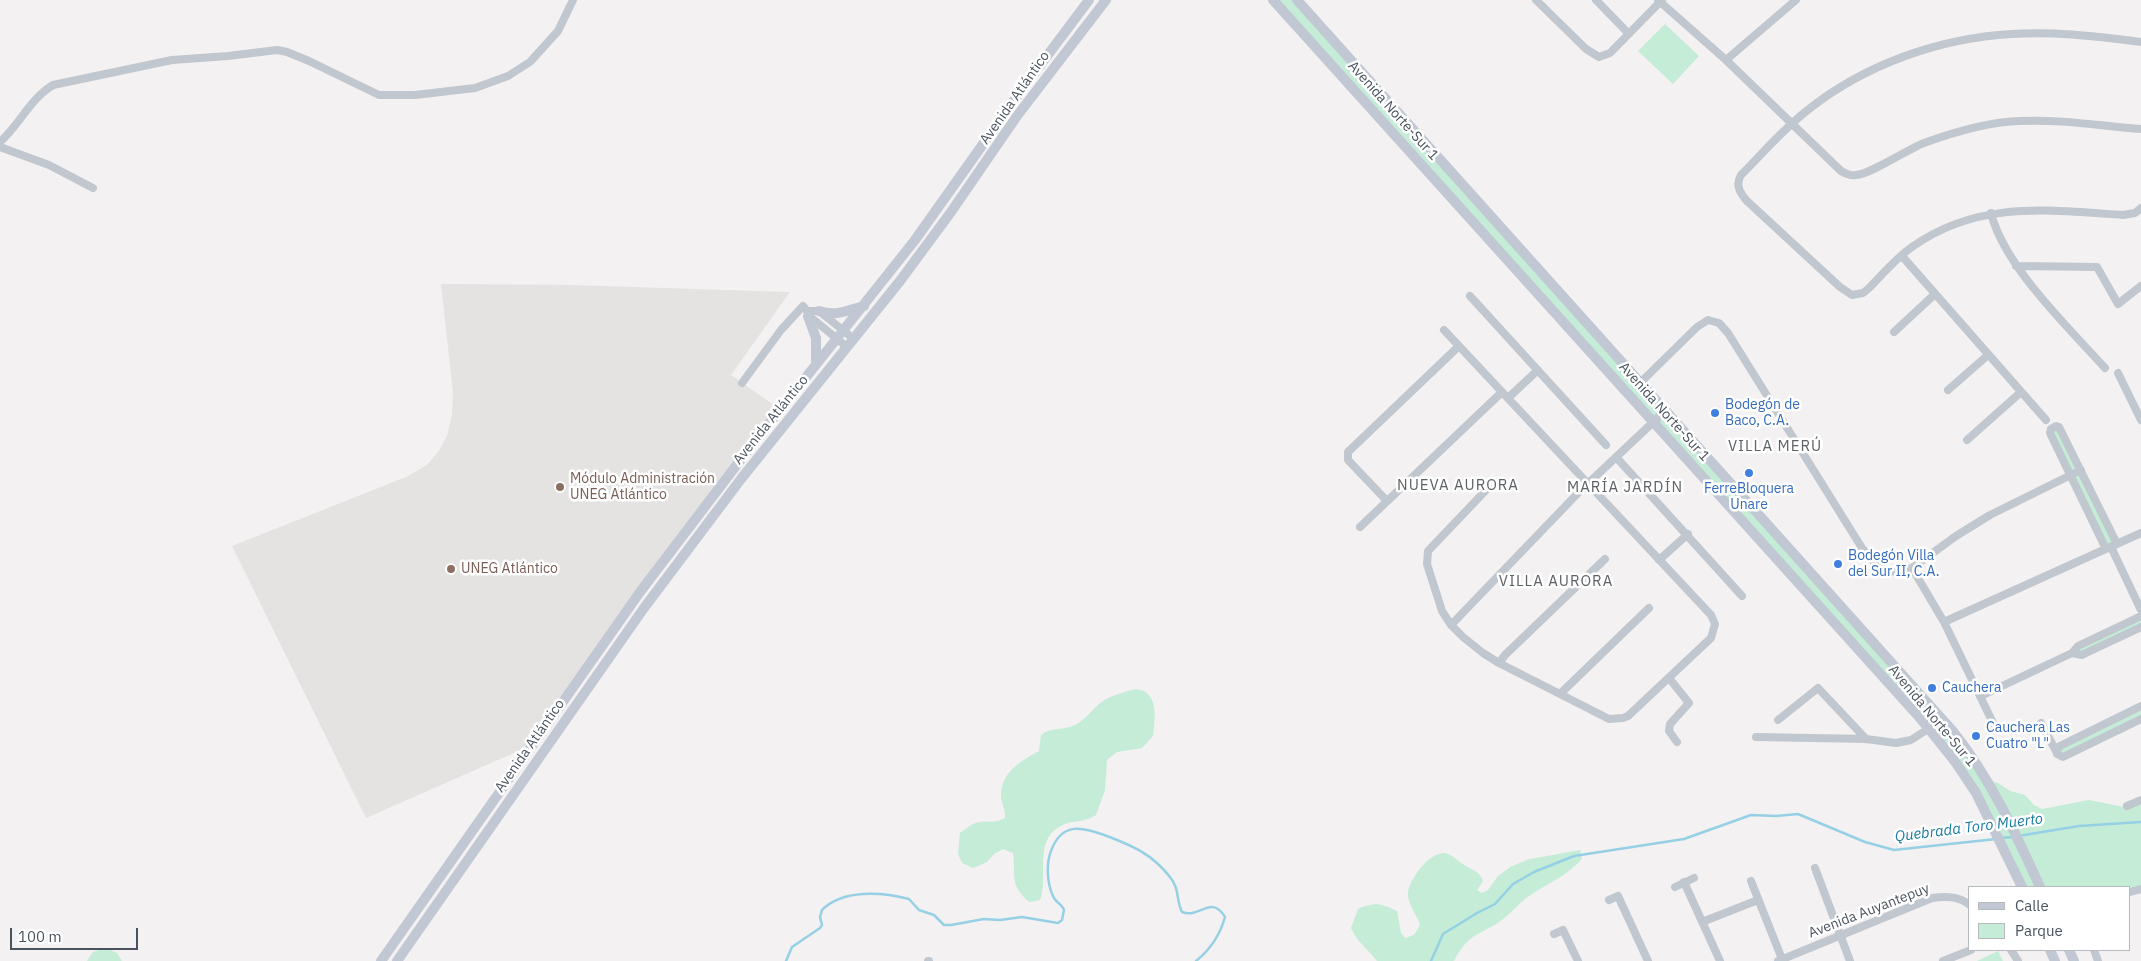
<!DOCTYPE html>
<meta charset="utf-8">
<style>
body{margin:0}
#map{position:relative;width:2141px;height:961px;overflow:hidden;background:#f3f1f1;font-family:"IBM Plex Sans",sans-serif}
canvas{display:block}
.legend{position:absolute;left:1968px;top:886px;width:162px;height:65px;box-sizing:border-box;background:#fff;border:1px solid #b7babe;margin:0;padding:6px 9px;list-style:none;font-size:15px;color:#4a535d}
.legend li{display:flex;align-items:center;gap:10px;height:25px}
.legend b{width:25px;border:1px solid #b7babe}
.scale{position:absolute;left:10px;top:928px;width:128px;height:22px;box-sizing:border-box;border:2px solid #4a535d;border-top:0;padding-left:6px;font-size:15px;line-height:18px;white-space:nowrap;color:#4a535d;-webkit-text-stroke:4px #fff;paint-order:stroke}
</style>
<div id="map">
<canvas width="2141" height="961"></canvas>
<ul class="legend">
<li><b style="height:6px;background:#c1c8d3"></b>Calle</li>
<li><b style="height:14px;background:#c4ecd6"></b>Parque</li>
</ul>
<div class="scale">100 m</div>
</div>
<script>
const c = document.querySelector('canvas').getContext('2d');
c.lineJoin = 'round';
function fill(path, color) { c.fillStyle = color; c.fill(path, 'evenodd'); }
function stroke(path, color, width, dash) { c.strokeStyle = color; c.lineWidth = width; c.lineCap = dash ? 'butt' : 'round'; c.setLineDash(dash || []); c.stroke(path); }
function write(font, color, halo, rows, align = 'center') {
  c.font = font + ' "IBM Plex Sans",sans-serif'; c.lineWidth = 5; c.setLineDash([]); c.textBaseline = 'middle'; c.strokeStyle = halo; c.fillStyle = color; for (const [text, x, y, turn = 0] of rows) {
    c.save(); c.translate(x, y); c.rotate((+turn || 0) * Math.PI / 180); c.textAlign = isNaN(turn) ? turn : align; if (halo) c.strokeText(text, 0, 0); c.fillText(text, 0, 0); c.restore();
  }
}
const education = new Path2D(`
 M 441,284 L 570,285 L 790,292 L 731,375 L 781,410 L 532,745 L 366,818 L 232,546 L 406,477 L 427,465 L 438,452 L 447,436 L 452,414 L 453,393 Z`);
const green = new Path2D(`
 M 1273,0 L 1297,0 L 1993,782 L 1998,783 L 2010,791 L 2025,795 L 2034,805 L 2042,809 L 2089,800 L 2124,807 L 2141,800 L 2141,889 L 2130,892 L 2130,887 L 2022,887 L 1967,778 Z
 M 1665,24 L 1699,56 L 1673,84 L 1638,51 Z
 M 2056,426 L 2117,544 L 2106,549 L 2051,429 Z
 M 2141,616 L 2141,627 L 2086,653 L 2074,649 Z
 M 1136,689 C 1159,691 1155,718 1153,736 L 1142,748 L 1117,752 L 1107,760 L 1105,790 L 1096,815 C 1082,824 1071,819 1059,827 C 1033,842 1049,878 1040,900 L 1029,902 C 1009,884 1016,877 1013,853 L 1003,849 L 994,854 L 987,862 L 973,868 L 962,863 L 958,854 L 960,833 C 964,830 969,826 973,824 C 985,819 992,825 1005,818 C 1006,810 1001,803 1001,796 C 1001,772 1021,761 1039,751 L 1041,735 C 1052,726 1063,731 1075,725 C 1085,720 1091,711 1099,704 C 1108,696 1124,692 1136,689 Z
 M 2141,706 L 2141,719 L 2063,757 L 2057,749 Z
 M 1580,850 L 1582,859 C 1569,874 1551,882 1535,892 C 1521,900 1512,913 1499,922 C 1477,936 1467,935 1454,961 L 1377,961 C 1368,949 1357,942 1351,928 L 1358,909 C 1375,902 1380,903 1397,911 L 1401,933 L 1405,938 L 1414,935 L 1420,925 C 1417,914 1407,905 1408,892 C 1410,879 1428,854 1443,853 C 1451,853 1456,860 1463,864 C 1471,870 1479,870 1483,881 L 1477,890 L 1482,893 L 1488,890 L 1498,876 L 1512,866 L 1530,859 Z
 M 106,948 L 117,953 L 122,961 L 87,961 L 93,952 Z
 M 1998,951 L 2003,961 L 1977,961 Z`);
const stream = new Path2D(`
 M 2018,836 L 2079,826 L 2141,822
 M 2001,838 L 2013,837
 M 786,961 L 792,947 L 820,928 L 822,925 L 820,917 L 822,910 C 843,889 882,892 909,899 L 919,910 L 934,915 L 944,925 L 951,925 L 984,919 L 1000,920 L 1022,917 L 1058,923 L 1062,920 L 1064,910 C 1062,904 1055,902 1053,896 C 1047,883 1046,864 1051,851 C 1062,821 1083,827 1107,836 C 1133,846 1152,854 1170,877 C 1180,889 1176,901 1182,912 C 1200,919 1211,894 1225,917 C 1220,935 1211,949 1196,961
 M 1431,961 L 1443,934 L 1477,913 L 1495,904 L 1513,884 L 1534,872 L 1574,856 L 1684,839 L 1751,815 L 1776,816 L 1798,814 L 1865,842 L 1894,850 L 1996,839`);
const minor = new Path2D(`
 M 1536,0 L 1586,49 L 1599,57 L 1610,53 L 1662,0
 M 1596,0 L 1629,34
 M 1658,0 L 1726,60 L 1841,171 C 1846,174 1850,176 1856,175 C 1871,174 1906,150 1924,143 C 1954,132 1987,122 2020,121 C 2060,119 2101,126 2141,129
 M 2141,42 C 2099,37 2055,31 2012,34 C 1940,38 1866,64 1809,109 C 1784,128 1763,153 1741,175 C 1735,185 1740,193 1747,201 L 1840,287 L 1852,295 L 1863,293 L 1868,289 C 1882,275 1896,258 1912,247 C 1978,200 2048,210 2123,215 L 2135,213 L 2141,208
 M 1726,60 L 1796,0
 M 0,142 C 20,124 30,99 53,85 L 172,60 L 228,56 L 277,50 L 287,52 L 309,61 L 379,95 L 415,95 L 475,88 L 508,76 L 530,62 L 558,31 L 573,0
 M 0,147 L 49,165 L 93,188
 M 1991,213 C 2004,266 2068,327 2105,368
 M 1902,256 L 2046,420
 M 2016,266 L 2097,267 L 2118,304 L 2141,286
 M 1470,296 L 1606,445
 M 808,315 L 847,347
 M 1444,330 L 1711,615 L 1715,624 L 1711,638 L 1628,716 L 1623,718 L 1609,719 L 1499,663 L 1483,653 L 1463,637 L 1451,625 L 1442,611 L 1427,564 L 1428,551 L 1488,488
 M 1894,332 L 1935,294
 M 2118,373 L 2141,420
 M 742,383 L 781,330 L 803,306 L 807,311 L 819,311 L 854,339
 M 1639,384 L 1697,327 L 1708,320 L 1719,323 L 1728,333 L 1862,548 L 1873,561 L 1885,571 L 1890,572 L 1912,568 L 1956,536 L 1990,515 L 2081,470
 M 1948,390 L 1988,355
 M 1508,398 L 1538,370
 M 1967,440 L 2021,392
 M 1616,457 L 1742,596
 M 1387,501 L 1348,460 L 1348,452 L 1459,346
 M 1360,527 L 1502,392
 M 2111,547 L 2141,610
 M 2106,549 L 2050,433 L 2051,429 L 2056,426 L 2059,427 L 2117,544
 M 1659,560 L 1688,534
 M 1912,568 L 1944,622 L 1996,729
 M 1944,622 L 2141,533
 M 1451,625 L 1580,491 L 1665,411
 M 2072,653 L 2082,655 L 2086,653 L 2141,627
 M 1499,663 L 1505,655 L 1605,559
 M 1669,678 L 1689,703 L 1670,724 L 1669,731 L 1677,742
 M 1560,694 L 1649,608
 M 1981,696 L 2072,653 L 2078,646 L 2141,616
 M 2141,706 L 2060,746 L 2056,751 L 2057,754 L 2063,757 L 2141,719
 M 1778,720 L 1818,688 L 1866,739
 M 2041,723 L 2056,751
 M 1756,737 L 1866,739 L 1896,743 L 1911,740 L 1928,729
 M 2127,806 L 2141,800
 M 1815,868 L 1850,961
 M 1751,881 L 1782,959
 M 1684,882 L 1720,961
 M 1675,887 L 1694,878
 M 2130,892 L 2141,889
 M 1609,900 L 1618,896 L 1648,961
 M 1702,922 L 1758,900
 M 1554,934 L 1563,930 L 1578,961
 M 2011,950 L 2018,961
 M 2094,950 L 2098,961
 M 928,961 L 929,961
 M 1778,961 L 1932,898 C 1946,896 1958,896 1970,905
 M 1943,961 L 1971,950`);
const secondary = new Path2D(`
 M 1273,0 L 1920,718 L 1956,763 L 1976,793 L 2022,887
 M 1297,0 L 1951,729 C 1990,777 2015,832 2040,887
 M 819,311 C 837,317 847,310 864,306
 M 808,316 L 816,338 L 816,363
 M 2050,950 L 2055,961
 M 2069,950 L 2074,961
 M 381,961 L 640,592 L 745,454 L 915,240 L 1020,92 L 1089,0
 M 397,961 L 644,608 L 741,479 L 900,281 L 951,212 L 1017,116 L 1106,0`);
const markers = [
 [1715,413,5,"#3f7fe0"],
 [1749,473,5,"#3f7fe0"],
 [560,487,5,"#8d6e63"],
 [1838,564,5,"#3f7fe0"],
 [451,569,5,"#8d6e63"],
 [1932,688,5,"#3f7fe0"],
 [1976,736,5,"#3f7fe0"]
];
const streetNames = [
 ["Avenida Atlántico",1015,98,-55],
 ["Avenida Norte-Sur 1",1393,111,48],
 ["Avenida Norte-Sur 1",1664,412,48],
 ["Avenida Atlántico",771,420,-51],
 ["Avenida Norte-Sur 1",1932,716,50],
 ["Avenida Atlántico",530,746,-55],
 ["Avenida Auyantepuy",1869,911,-21]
];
const shopNames = [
 ["Bodegón de",1725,405],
 ["Baco, C.A.",1725,421],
 ["FerreBloquera",1749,489,"center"],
 ["Unare",1749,505,"center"],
 ["Bodegón Villa",1848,556],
 ["del Sur II, C.A.",1848,572],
 ["Cauchera",1942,688],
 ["Cauchera Las",1986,728],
 ["Cuatro \"L\"",1986,744]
];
const educationNames = [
 ["Módulo Administración",570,479],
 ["UNEG Atlántico",570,495],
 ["UNEG Atlántico",461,569]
];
const neighbourhoodNames = [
 ["VILLA MERÚ",1775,447],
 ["NUEVA AURORA",1458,486],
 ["MARÍA JARDÍN",1625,488],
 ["VILLA AURORA",1556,582]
];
const waterNames = [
 ["Quebrada Toro Muerto",1969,828,-7]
];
fill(education, '#e4e3e2');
fill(green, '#c4ecd6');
stroke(stream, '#95d0e5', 2.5);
stroke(minor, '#c0c7ce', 8);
stroke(secondary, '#c1c8d3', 10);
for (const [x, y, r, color] of markers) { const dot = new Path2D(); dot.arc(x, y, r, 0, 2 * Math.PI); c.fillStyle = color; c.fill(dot); stroke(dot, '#fff', 2); }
write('14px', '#4a535d', '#fff', streetNames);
write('14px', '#366cbe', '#fff', shopNames, 'left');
write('14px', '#785e54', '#fff', educationNames, 'left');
c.letterSpacing = '1px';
write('15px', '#5e6165', '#fff', neighbourhoodNames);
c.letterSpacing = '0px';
write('italic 15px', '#197ca1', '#fff', waterNames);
</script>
